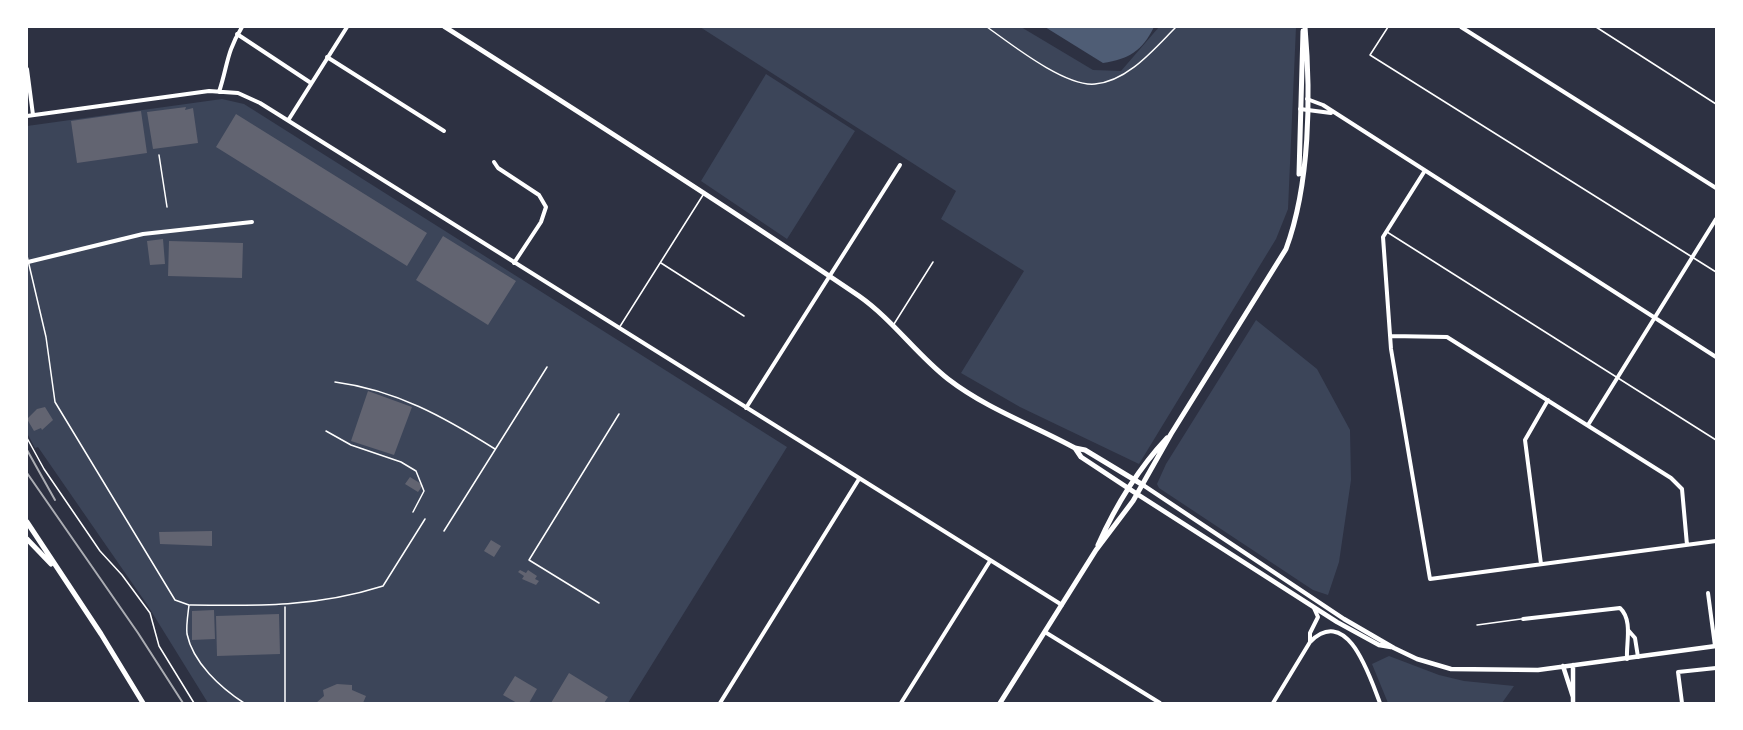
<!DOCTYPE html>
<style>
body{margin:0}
#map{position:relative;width:1743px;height:730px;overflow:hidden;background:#2d3142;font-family:Cabin,sans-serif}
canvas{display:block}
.frame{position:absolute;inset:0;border:28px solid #fff;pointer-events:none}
</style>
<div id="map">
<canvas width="1743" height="730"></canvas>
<div class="frame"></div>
</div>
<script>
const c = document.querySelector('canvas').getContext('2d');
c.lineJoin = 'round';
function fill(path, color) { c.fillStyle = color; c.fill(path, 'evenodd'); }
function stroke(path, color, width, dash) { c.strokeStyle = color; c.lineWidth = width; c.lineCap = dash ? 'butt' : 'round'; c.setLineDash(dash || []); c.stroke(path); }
const green = new Path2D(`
 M 700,27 L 1021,27 L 1093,70 L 1121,71 L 1159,27 L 1296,27 L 1288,209 L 1276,239 L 1139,464 L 1020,407 L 961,373 L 1024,271 L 941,219 L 956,191 Z
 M 766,74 L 855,131 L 787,239 L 701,181 Z
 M 222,99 L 244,104 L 787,447 L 628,703 L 208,703 L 148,606 L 38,447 L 35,448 L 27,433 L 27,126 Z
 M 1256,320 L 1317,369 L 1350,430 L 1351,480 L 1339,562 L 1328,595 L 1313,590 L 1159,488 L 1157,484 L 1166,464 Z
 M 1389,656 L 1439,675 L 1464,681 L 1514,686 L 1502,703 L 1388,703 L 1372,664 Z`);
const water = new Path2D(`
 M 1045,27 L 1154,27 C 1142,51 1129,59 1103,63 Z`);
const building = new Path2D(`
 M 186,107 L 185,110 L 193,108 L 198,143 L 153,149 L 147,112 Z
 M 141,111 L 147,153 L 77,163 L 71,121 Z
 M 236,114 L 427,233 L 407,266 L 216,147 Z
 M 443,236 L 516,281 L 488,325 L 416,280 Z
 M 163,239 L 165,264 L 150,265 L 147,241 Z
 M 169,241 L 243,243 L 242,278 L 168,276 Z
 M 368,391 L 412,407 L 394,455 L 351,441 Z
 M 45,407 L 53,420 L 42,430 L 41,428 L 34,431 L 27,419 L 37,409 Z
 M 410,477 L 423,485 L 418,492 L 405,484 Z
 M 212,531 L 212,546 L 160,544 L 159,532 Z
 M 491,540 L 501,546 L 494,557 L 484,551 Z
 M 520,570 L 526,573 L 528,570 L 537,576 L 535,579 L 539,581 L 536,585 L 522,579 L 524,576 L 518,572 Z
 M 214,610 L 215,639 L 192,640 L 192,611 Z
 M 279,614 L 280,654 L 217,656 L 216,616 Z
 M 569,673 L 608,697 L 604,703 L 551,703 Z
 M 515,676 L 537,689 L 529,703 L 517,703 L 503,695 Z
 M 337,684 L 352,685 L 352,690 L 366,696 L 363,703 L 316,703 L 324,696 L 323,690 Z`);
const path = new Path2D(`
 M 987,27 C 1011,44 1065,87 1095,84 C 1128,81 1154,49 1176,27
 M 27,438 L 44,469 L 100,551 L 122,575 L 150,613 L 159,646 L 194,703`);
const service = new Path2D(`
 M 1388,27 L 1370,55 L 1716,272
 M 1596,27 L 1716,104
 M 159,155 L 167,207
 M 1387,232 L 1716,440
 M 27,256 L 46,337 L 55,402 L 175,600 L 189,605 C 188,614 186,625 187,634 C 193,663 221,688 244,703
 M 661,263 L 744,316
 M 894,324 L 933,262
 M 619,328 L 703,195
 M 335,382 C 396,390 444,417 495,449
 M 326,431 L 351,445 L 401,462 L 416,471 L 424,491 L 413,512
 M 444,531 L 547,367
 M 599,603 L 529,560 L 619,414
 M 190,605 C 258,606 317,607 383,586 L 425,519
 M 285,607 L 285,703
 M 1477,625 L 1521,619`);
const minor = new Path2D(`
 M 1461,27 L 1716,188
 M 237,34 L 311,83
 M 327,57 L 444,131
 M 27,69 L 33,115
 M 219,92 C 228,65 226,53 242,27
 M 1307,99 L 1323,105 L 1716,357
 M 1300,109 L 1331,113
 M 27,116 L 209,91 L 238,93 L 260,103 L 1062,605
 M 289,119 L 347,27
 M 494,162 L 498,168 L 539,195 L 546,207 L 541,222 L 514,263
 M 1424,172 L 1383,237 L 1391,349 L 1430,579 L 1716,541
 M 28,262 L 143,234 L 252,222
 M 1391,336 L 1447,337 L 1671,478 L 1682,489 L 1687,545
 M 746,408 L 900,165
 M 1588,425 L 1716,219
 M 1541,564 L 1525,440 L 1548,400
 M 1708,593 L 1715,646
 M 1523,619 L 1620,608 C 1633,620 1626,643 1627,659
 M 1628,630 L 1635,638 L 1638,657
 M 1045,632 L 1160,703
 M 1310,642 C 1348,604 1370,678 1380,703
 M 720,703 L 859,479
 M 901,703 L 990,561
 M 1273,703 L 1310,642 L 1310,633 L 1318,617 L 1314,608
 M 1682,703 L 1678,672 L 1716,668`);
const tertiary = new Path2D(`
 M 1143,485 L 1344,619 L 1394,648 L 1417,659 L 1451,669 L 1538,670 L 1716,646
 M 1137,494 L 1337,622 L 1379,645 L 1391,647
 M 1573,665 L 1573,703
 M 1563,666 L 1573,697`);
const secondary = new Path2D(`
 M 445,27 C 584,115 723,204 859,296 C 893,320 916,354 948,379 C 987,409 1033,425 1075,448 L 1085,450 L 1143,485
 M 1075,448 L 1081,457 L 1137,494`);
const primary = new Path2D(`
 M 1299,174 L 1303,31
 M 27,522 L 101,634 L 143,703
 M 27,539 L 51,564
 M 1098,545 C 1115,507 1139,468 1167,438
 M 1000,703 L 1096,550 L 1133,501 L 1171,434 L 1286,249 C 1310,184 1311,96 1305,27`);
const rail = new Path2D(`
 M 27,450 L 55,500
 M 27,473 L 138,633 L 183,703`);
fill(green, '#3c4559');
fill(water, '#4f5d75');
fill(building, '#626471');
stroke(path, '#fff', 1.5);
stroke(service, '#fff', 1.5);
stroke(minor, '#fff', 4);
stroke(tertiary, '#fff', 4.5);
stroke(secondary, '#fff', 5);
stroke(primary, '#fff', 5);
stroke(rail, '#abadb3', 2);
</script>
